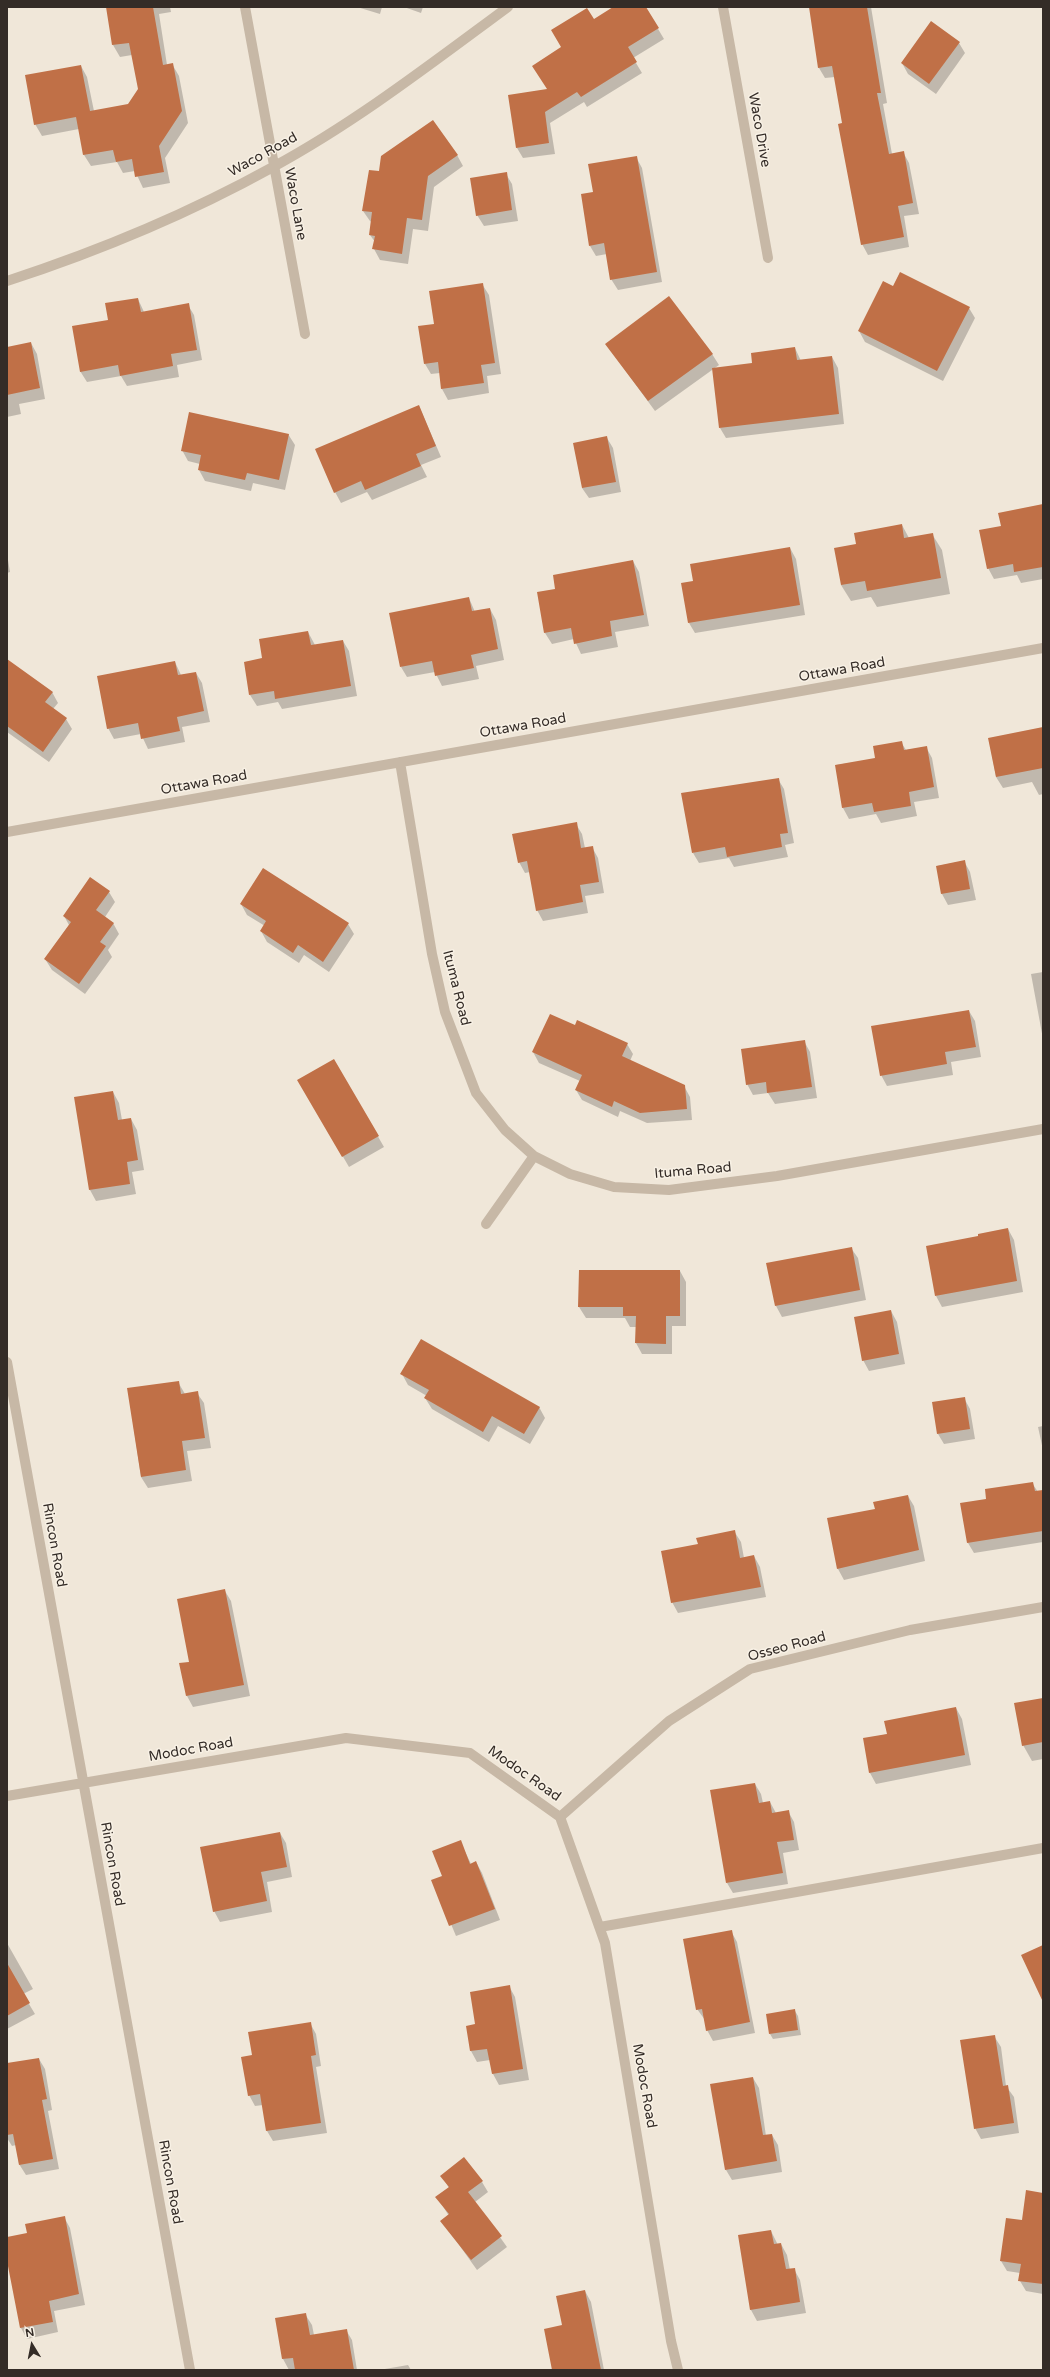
<!DOCTYPE html>
<style>
body{margin:0}
#map{position:relative;width:1050px;height:2377px;overflow:hidden;background:#f0e7d9;font-family:"Varela Round",sans-serif}
canvas{display:block}
.frame{position:absolute;inset:0;border:8px solid #342c27;pointer-events:none}
.north{position:absolute;left:12px;top:2325px;width:40px;height:40px;-webkit-text-stroke:3px #f8f1e5;paint-order:stroke;rotate:350deg;font-size:11px;font-weight:700;line-height:16px;text-align:center;color:#342c27}
.north::after{content:'';display:block;margin:auto;width:14px;height:18px;background:#342c27;clip-path:polygon(50% 0,100% 100%,50% 72%,0 100%)}
</style>
<div id="map">
<canvas width="1050" height="2377"></canvas>
<div class="frame"></div>
<div class="north">N</div>
</div>
<script>
const c = document.querySelector('canvas').getContext('2d');
c.lineJoin = 'round';
function fill(path, color) { c.fillStyle = color; c.fill(path, 'evenodd'); }
function stroke(path, color, width, dash) { c.strokeStyle = color; c.lineWidth = width; c.lineCap = dash ? 'butt' : 'round'; c.setLineDash(dash || []); c.stroke(path); }
function write(font, color, halo, rows, align = 'center') {
  c.font = font + ' "Varela Round",sans-serif'; c.lineWidth = 3; c.setLineDash([]); c.textBaseline = 'middle'; c.strokeStyle = halo; c.fillStyle = color; for (const [text, x, y, turn = 0] of rows) {
    c.save(); c.translate(x, y); c.rotate((+turn || 0) * Math.PI / 180); c.textAlign = isNaN(turn) ? turn : align; if (halo) c.strokeText(text, 0, 0); c.fillText(text, 0, 0); c.restore();
  }
}
const shadow = new Path2D(`
 M 107,7 L 170,7 L 171,12 L 159,14 L 167,65 L 172,64 L 179,76 L 188,123 L 165,158 L 170,183 L 143,188 L 135,171 L 123,173 L 117,162 L 91,166 L 84,155 L 79,129 L 42,136 L 35,124 L 81,66 L 87,77 L 94,111 L 129,105 L 139,89 L 132,55 L 120,57 L 113,45 Z
 M 357,7 L 382,7 L 380,14 Z
 M 404,7 L 423,7 L 421,13 Z
 M 615,7 L 645,7 L 664,39 L 633,58 L 642,73 L 587,107 L 584,102 L 550,123 L 555,154 L 523,158 L 517,148 L 548,90 L 562,48 Z
 M 810,7 L 871,7 L 887,103 L 883,104 L 892,154 L 903,152 L 909,163 L 919,214 L 904,216 L 909,247 L 868,255 L 862,244 L 835,77 L 825,78 L 819,68 Z
 M 959,43 L 965,53 L 936,94 L 908,74 L 902,63 Z
 M 457,155 L 463,166 L 434,187 L 428,231 L 413,229 L 408,264 L 380,260 L 374,249 L 375,242 L 370,235 L 372,222 L 370,221 L 363,211 L 380,172 Z
 M 636,157 L 642,168 L 662,282 L 618,290 L 611,279 L 607,254 L 596,256 L 590,246 L 594,193 Z
 M 506,174 L 512,184 L 518,221 L 484,226 L 477,215 Z
 M 482,284 L 489,295 L 501,374 L 487,376 L 489,393 L 448,400 L 442,389 L 440,373 L 431,374 L 425,364 L 435,325 Z
 M 893,287 L 969,308 L 975,318 L 943,381 L 865,342 L 859,331 Z
 M 138,299 L 144,312 L 188,305 L 194,315 L 202,360 L 177,365 L 179,377 L 127,386 L 121,376 L 87,382 L 80,371 L 109,320 Z
 M 31,343 L 37,354 L 45,399 L 19,404 L 21,414 L 7,417 L 7,348 Z
 M 606,344 L 712,354 L 719,365 L 655,411 Z
 M 795,348 L 801,361 L 832,357 L 838,368 L 844,424 L 726,438 L 720,428 L 753,364 Z
 M 419,406 L 441,457 L 421,465 L 427,477 L 372,500 L 367,492 L 341,503 L 335,492 Z
 M 288,434 L 295,445 L 285,490 L 253,483 L 251,491 L 205,481 L 199,470 L 200,464 L 188,461 L 182,450 Z
 M 607,438 L 613,448 L 621,492 L 589,498 L 582,488 Z
 M 1043,505 L 1043,579 L 1021,583 L 1017,575 L 994,579 L 988,568 L 1002,527 Z
 M 902,525 L 909,538 L 932,534 L 942,550 L 950,594 L 877,607 L 871,597 L 851,601 L 841,585 L 858,545 Z
 M 790,548 L 796,559 L 805,615 L 695,633 L 689,623 L 694,582 Z
 M 7,554 L 10,572 L 7,573 Z
 M 633,561 L 639,572 L 649,626 L 615,632 L 618,647 L 581,654 L 574,639 L 552,644 L 545,633 L 538,593 L 557,590 Z
 M 469,598 L 475,612 L 490,609 L 496,620 L 504,660 L 476,666 L 479,679 L 442,686 L 435,672 L 407,677 L 401,667 Z
 M 308,632 L 315,645 L 343,641 L 349,651 L 357,696 L 282,709 L 278,702 L 257,706 L 250,695 L 245,662 L 264,659 Z
 M 7,660 L 52,692 L 58,703 L 53,709 L 66,719 L 72,729 L 49,762 L 7,732 Z
 M 175,662 L 181,675 L 196,673 L 202,683 L 210,722 L 182,727 L 185,742 L 148,749 L 141,734 L 114,739 L 108,728 Z
 M 1043,728 L 1043,794 L 1039,795 L 1032,782 L 1003,788 L 996,777 L 989,739 Z
 M 901,742 L 906,750 L 926,747 L 932,758 L 939,798 L 914,802 L 917,816 L 881,823 L 876,814 L 849,819 L 843,808 L 836,765 L 876,759 Z
 M 778,779 L 784,789 L 794,843 L 785,845 L 788,857 L 734,867 L 729,858 L 699,863 L 693,853 Z
 M 576,824 L 582,834 L 585,848 L 592,847 L 598,858 L 604,893 L 585,896 L 588,913 L 543,921 L 537,910 L 530,872 L 525,873 L 519,862 Z
 M 964,861 L 970,872 L 976,900 L 948,905 L 942,894 L 937,866 Z
 M 109,892 L 115,902 L 105,917 L 113,923 L 119,934 L 108,950 L 112,957 L 85,994 L 52,970 L 45,959 L 69,925 L 64,916 Z
 M 241,904 L 348,924 L 354,934 L 329,972 L 304,955 L 299,963 L 267,942 L 261,931 L 265,926 L 247,915 Z
 M 1043,972 L 1043,1039 L 1031,974 Z
 M 969,1011 L 975,1021 L 981,1057 L 951,1062 L 953,1075 L 887,1086 L 881,1075 Z
 M 575,1026 L 627,1044 L 633,1054 L 630,1061 L 684,1086 L 690,1097 L 692,1120 L 647,1123 L 620,1111 L 618,1117 L 582,1100 L 576,1090 L 580,1081 L 539,1063 L 533,1052 Z
 M 804,1041 L 810,1052 L 817,1098 L 775,1104 L 768,1093 L 753,1095 L 747,1084 Z
 M 334,1060 L 384,1147 L 349,1167 L 299,1081 Z
 M 113,1092 L 119,1103 L 122,1120 L 131,1119 L 137,1130 L 144,1170 L 132,1172 L 136,1194 L 96,1201 L 90,1190 L 75,1098 Z
 M 1008,1229 L 1014,1240 L 1023,1292 L 942,1307 L 936,1296 L 980,1237 Z
 M 851,1248 L 858,1258 L 866,1300 L 782,1317 L 776,1306 L 768,1264 Z
 M 680,1271 L 686,1282 L 686,1326 L 672,1326 L 672,1354 L 642,1354 L 636,1343 L 636,1327 L 630,1327 L 625,1318 L 586,1318 L 579,1307 Z
 M 891,1311 L 897,1322 L 905,1364 L 869,1371 L 863,1360 Z
 M 402,1374 L 539,1407 L 545,1418 L 530,1444 L 498,1426 L 489,1442 L 432,1409 L 425,1398 L 427,1396 L 408,1385 Z
 M 178,1382 L 185,1394 L 197,1393 L 204,1403 L 211,1448 L 187,1451 L 192,1481 L 148,1488 L 141,1477 L 128,1389 Z
 M 964,1398 L 970,1409 L 975,1439 L 944,1444 L 938,1434 Z
 M 1043,1426 L 1043,1450 L 1038,1427 Z
 M 1032,1483 L 1038,1492 L 1043,1491 L 1043,1542 L 974,1553 L 968,1543 L 962,1504 L 988,1500 Z
 M 908,1496 L 914,1506 L 925,1561 L 844,1580 L 838,1569 L 828,1519 L 876,1510 Z
 M 734,1531 L 741,1542 L 744,1558 L 754,1556 L 760,1567 L 766,1597 L 678,1613 L 672,1602 L 699,1545 Z
 M 225,1591 L 231,1601 L 250,1696 L 193,1707 L 187,1696 L 180,1664 L 190,1662 Z
 M 1043,1699 L 1043,1759 L 1032,1761 L 1023,1745 Z
 M 956,1708 L 962,1719 L 971,1765 L 876,1784 L 870,1773 L 864,1739 L 888,1734 Z
 M 755,1784 L 761,1794 L 763,1803 L 770,1802 L 776,1813 L 788,1811 L 794,1822 L 799,1850 L 783,1853 L 788,1884 L 733,1893 L 727,1883 Z
 M 280,1833 L 286,1843 L 292,1877 L 267,1882 L 272,1912 L 220,1922 L 214,1911 Z
 M 460,1841 L 471,1864 L 476,1862 L 482,1873 L 500,1920 L 456,1936 L 433,1881 L 443,1877 Z
 M 731,1931 L 737,1942 L 755,2033 L 713,2041 L 707,2030 L 705,2020 L 697,2009 Z
 M 7,1943 L 33,1989 L 23,1994 L 35,2014 L 7,2029 Z
 M 509,1986 L 515,1997 L 529,2080 L 499,2085 L 493,2074 L 490,2060 L 477,2062 L 471,2051 L 467,2027 L 476,2025 Z
 M 795,2011 L 798,2016 L 801,2035 L 773,2039 L 770,2034 L 767,2015 Z
 M 310,2023 L 316,2034 L 321,2066 L 316,2067 L 327,2133 L 273,2141 L 267,2131 L 263,2105 L 255,2106 L 249,2095 L 253,2056 Z
 M 994,2036 L 1001,2047 L 1006,2086 L 1014,2097 L 1019,2133 L 981,2139 L 975,2128 Z
 M 39,2059 L 45,2069 L 52,2110 L 48,2111 L 59,2169 L 26,2175 L 19,2164 L 16,2145 L 12,2146 L 7,2138 L 7,2064 Z
 M 753,2078 L 759,2088 L 766,2136 L 772,2135 L 778,2145 L 782,2172 L 732,2180 L 726,2170 Z
 M 442,2176 L 482,2182 L 488,2192 L 475,2202 L 507,2247 L 477,2270 L 442,2221 L 449,2216 L 437,2197 L 449,2188 Z
 M 1043,2194 L 1043,2294 L 1026,2291 L 1020,2281 L 1020,2273 L 1007,2271 L 1001,2261 L 1023,2221 Z
 M 64,2217 L 70,2228 L 85,2305 L 54,2311 L 58,2332 L 27,2339 L 21,2328 L 7,2256 L 7,2238 L 28,2234 Z
 M 771,2231 L 778,2245 L 781,2244 L 787,2255 L 790,2270 L 794,2269 L 800,2280 L 806,2313 L 757,2321 L 751,2310 L 739,2236 Z
 M 585,2291 L 591,2302 L 604,2370 L 553,2370 L 563,2326 Z
 M 305,2314 L 312,2325 L 314,2335 L 346,2330 L 352,2340 L 357,2370 L 289,2370 L 283,2359 L 276,2319 Z
 M 408,2365 L 411,2370 L 379,2370 Z`);
const building = new Path2D(`
 M 106,7 L 153,7 L 163,65 L 173,63 L 182,111 L 159,146 L 164,172 L 135,177 L 132,159 L 116,162 L 113,150 L 83,155 L 76,117 L 34,125 L 25,75 L 81,65 L 90,111 L 128,104 L 138,89 L 129,43 L 112,45 Z
 M 613,7 L 646,7 L 659,28 L 628,47 L 637,62 L 581,97 L 577,92 L 545,112 L 549,143 L 516,148 L 508,95 L 547,89 L 532,66 L 561,47 L 551,30 L 587,8 L 594,19 Z
 M 809,7 L 867,7 L 881,93 L 877,93 L 889,154 L 904,151 L 913,203 L 898,206 L 904,237 L 861,245 L 838,124 L 842,123 L 832,66 L 818,68 Z
 M 931,21 L 960,42 L 929,84 L 901,63 Z
 M 433,120 L 458,155 L 428,176 L 422,220 L 407,218 L 402,254 L 372,249 L 375,236 L 369,235 L 372,212 L 362,211 L 369,170 L 379,171 L 381,156 Z
 M 637,156 L 657,272 L 610,280 L 604,243 L 589,246 L 581,194 L 593,192 L 588,164 Z
 M 507,172 L 512,210 L 476,216 L 470,178 Z
 M 900,272 L 970,307 L 937,371 L 858,331 L 883,281 L 893,286 Z
 M 483,283 L 495,363 L 481,365 L 484,383 L 441,389 L 438,362 L 424,364 L 418,326 L 434,324 L 429,291 Z
 M 669,296 L 713,354 L 648,401 L 605,344 Z
 M 138,298 L 141,312 L 189,303 L 197,350 L 171,354 L 173,366 L 120,376 L 118,365 L 80,372 L 72,326 L 108,320 L 105,303 Z
 M 31,342 L 40,388 L 7,395 L 7,347 Z
 M 795,347 L 797,360 L 832,356 L 839,414 L 719,428 L 712,368 L 752,363 L 751,353 Z
 M 419,405 L 436,446 L 416,454 L 421,466 L 365,490 L 361,481 L 334,493 L 315,449 Z
 M 189,412 L 289,434 L 279,480 L 247,473 L 245,480 L 198,470 L 201,455 L 181,451 Z
 M 607,436 L 616,482 L 582,488 L 573,443 Z
 M 1043,504 L 1043,567 L 1014,572 L 1013,564 L 987,569 L 979,530 L 1001,526 L 998,513 Z
 M 902,524 L 904,538 L 933,533 L 941,578 L 867,591 L 865,581 L 841,585 L 834,548 L 856,544 L 854,533 Z
 M 790,547 L 800,605 L 688,623 L 681,583 L 693,581 L 690,564 Z
 M 633,560 L 644,615 L 610,621 L 612,636 L 574,644 L 571,628 L 544,633 L 537,592 L 555,589 L 553,575 Z
 M 469,597 L 472,611 L 490,608 L 498,649 L 471,655 L 474,668 L 435,676 L 432,661 L 400,667 L 389,613 Z
 M 308,631 L 311,645 L 343,640 L 351,686 L 275,699 L 274,691 L 249,695 L 244,662 L 262,658 L 259,639 Z
 M 7,659 L 53,692 L 45,702 L 67,718 L 43,752 L 7,726 Z
 M 175,661 L 178,675 L 196,672 L 204,711 L 177,717 L 180,731 L 141,739 L 138,723 L 107,729 L 97,676 Z
 M 1043,727 L 1043,768 L 996,777 L 988,738 Z
 M 902,741 L 904,750 L 927,746 L 934,787 L 909,792 L 911,806 L 874,812 L 872,803 L 842,808 L 835,765 L 875,758 L 873,746 Z
 M 779,778 L 788,833 L 780,834 L 782,847 L 727,857 L 725,847 L 692,853 L 681,793 Z
 M 577,822 L 581,848 L 593,846 L 599,882 L 580,885 L 583,902 L 536,911 L 527,861 L 518,863 L 512,834 Z
 M 965,860 L 970,889 L 941,894 L 936,866 Z
 M 263,868 L 349,923 L 323,962 L 298,945 L 293,953 L 260,931 L 266,921 L 240,904 Z
 M 90,877 L 110,891 L 96,910 L 114,923 L 100,942 L 106,946 L 79,984 L 44,959 L 71,922 L 63,916 Z
 M 969,1010 L 976,1047 L 945,1052 L 947,1064 L 880,1076 L 871,1026 Z
 M 550,1014 L 575,1025 L 577,1020 L 628,1043 L 622,1056 L 685,1085 L 687,1109 L 640,1113 L 614,1101 L 612,1107 L 575,1090 L 582,1075 L 532,1052 Z
 M 805,1040 L 812,1087 L 767,1093 L 766,1082 L 746,1085 L 741,1049 Z
 M 334,1059 L 379,1136 L 342,1157 L 297,1080 Z
 M 113,1091 L 118,1120 L 131,1118 L 138,1160 L 127,1162 L 130,1184 L 89,1190 L 74,1097 Z
 M 1008,1228 L 1017,1281 L 935,1296 L 926,1246 L 978,1236 L 978,1234 Z
 M 852,1247 L 860,1290 L 775,1306 L 766,1263 Z
 M 579,1270 L 680,1270 L 680,1316 L 666,1316 L 666,1344 L 635,1343 L 636,1316 L 623,1316 L 623,1307 L 578,1307 Z
 M 891,1310 L 899,1354 L 862,1361 L 854,1317 Z
 M 421,1339 L 540,1407 L 524,1434 L 492,1416 L 483,1432 L 424,1398 L 429,1390 L 400,1374 Z
 M 179,1381 L 181,1394 L 198,1391 L 205,1438 L 182,1441 L 186,1470 L 141,1477 L 127,1388 Z
 M 965,1397 L 970,1429 L 937,1434 L 932,1402 Z
 M 1033,1482 L 1035,1491 L 1043,1490 L 1043,1531 L 967,1543 L 960,1503 L 986,1499 L 985,1489 Z
 M 908,1495 L 919,1550 L 837,1569 L 827,1518 L 875,1509 L 873,1502 Z
 M 735,1530 L 740,1558 L 754,1555 L 761,1587 L 671,1603 L 661,1551 L 698,1544 L 696,1538 Z
 M 225,1589 L 244,1685 L 186,1696 L 179,1663 L 189,1662 L 177,1599 Z
 M 1043,1698 L 1043,1742 L 1022,1746 L 1014,1703 Z
 M 956,1707 L 965,1755 L 869,1773 L 863,1738 L 887,1734 L 884,1721 Z
 M 755,1783 L 759,1803 L 770,1801 L 772,1813 L 789,1810 L 794,1840 L 777,1842 L 783,1873 L 726,1883 L 710,1790 Z
 M 280,1832 L 287,1867 L 261,1872 L 267,1901 L 213,1912 L 200,1847 Z
 M 461,1840 L 470,1864 L 476,1861 L 495,1909 L 449,1926 L 431,1880 L 442,1876 L 432,1851 Z
 M 732,1930 L 750,2022 L 706,2031 L 702,2009 L 696,2010 L 683,1939 Z
 M 1043,1945 L 1043,2002 L 1021,1955 Z
 M 7,1963 L 30,2003 L 7,2016 Z
 M 510,1985 L 523,2069 L 492,2074 L 487,2049 L 470,2051 L 466,2026 L 475,2024 L 470,1992 Z
 M 795,2009 L 798,2030 L 769,2034 L 766,2014 Z
 M 311,2022 L 316,2055 L 311,2056 L 321,2123 L 266,2131 L 260,2094 L 248,2096 L 241,2057 L 252,2055 L 248,2032 Z
 M 995,2035 L 1003,2086 L 1008,2085 L 1014,2123 L 974,2129 L 960,2040 Z
 M 39,2058 L 47,2099 L 42,2100 L 53,2159 L 19,2165 L 13,2134 L 7,2135 L 7,2063 Z
 M 753,2077 L 763,2135 L 772,2134 L 777,2161 L 725,2170 L 710,2084 Z
 M 464,2157 L 483,2181 L 468,2192 L 502,2236 L 471,2260 L 440,2221 L 449,2214 L 435,2197 L 449,2187 L 440,2176 Z
 M 1026,2190 L 1043,2193 L 1043,2284 L 1018,2281 L 1021,2264 L 1000,2261 L 1006,2218 L 1022,2220 Z
 M 65,2216 L 79,2294 L 49,2301 L 53,2322 L 20,2328 L 7,2261 L 7,2237 L 27,2233 L 25,2224 Z
 M 771,2230 L 774,2244 L 781,2243 L 786,2269 L 795,2268 L 800,2302 L 750,2310 L 738,2235 Z
 M 585,2290 L 601,2370 L 552,2370 L 544,2329 L 562,2325 L 556,2296 Z
 M 306,2313 L 310,2335 L 347,2329 L 354,2370 L 295,2370 L 293,2358 L 282,2359 L 275,2318 Z`);
const service = new Path2D(`
 M 600,1927 L 1043,1848`);
const minor = new Path2D(`
 M 245,7 L 305,334
 M 723,7 L 768,258
 M 7,281 C 99,251 188,214 273,167 C 356,122 432,63 508,7
 M 400,762 L 432,954 L 445,1012 L 476,1093 L 505,1130 L 534,1156 L 570,1174 L 614,1187 L 669,1190 L 777,1176 L 1043,1129
 M 7,832 L 1043,648
 M 486,1224 L 534,1156
 M 7,1362 L 190,2370
 M 7,1796 L 346,1738 L 470,1753 L 560,1817 L 605,1943 L 671,2341 L 678,2370
 M 560,1817 L 669,1721 L 750,1669 L 910,1630 L 1043,1607`);
const streetNames = [
 ["Waco Drive",759,130,80],
 ["Waco Road",263,155,-29],
 ["Waco Lane",295,204,80],
 ["Ottawa Road",842,670,-10],
 ["Ottawa Road",523,726,-10],
 ["Ottawa Road",204,783,-10],
 ["Ituma Road",456,988,76],
 ["Ituma Road",693,1171,-5],
 ["Rincon Road",54,1545,80],
 ["Osseo Road",787,1647,-15],
 ["Modoc Road",191,1750,-10],
 ["Modoc Road",524,1774,35],
 ["Rincon Road",112,1864,80],
 ["Modoc Road",644,2086,80],
 ["Rincon Road",170,2182,80]
];
fill(shadow, '#0003');
fill(building, '#c07047');
stroke(service, '#c7b8a6', 10);
stroke(minor, '#c7b8a6', 10);
write('14px', '#342c27', '#f8f1e5', streetNames);
</script>
